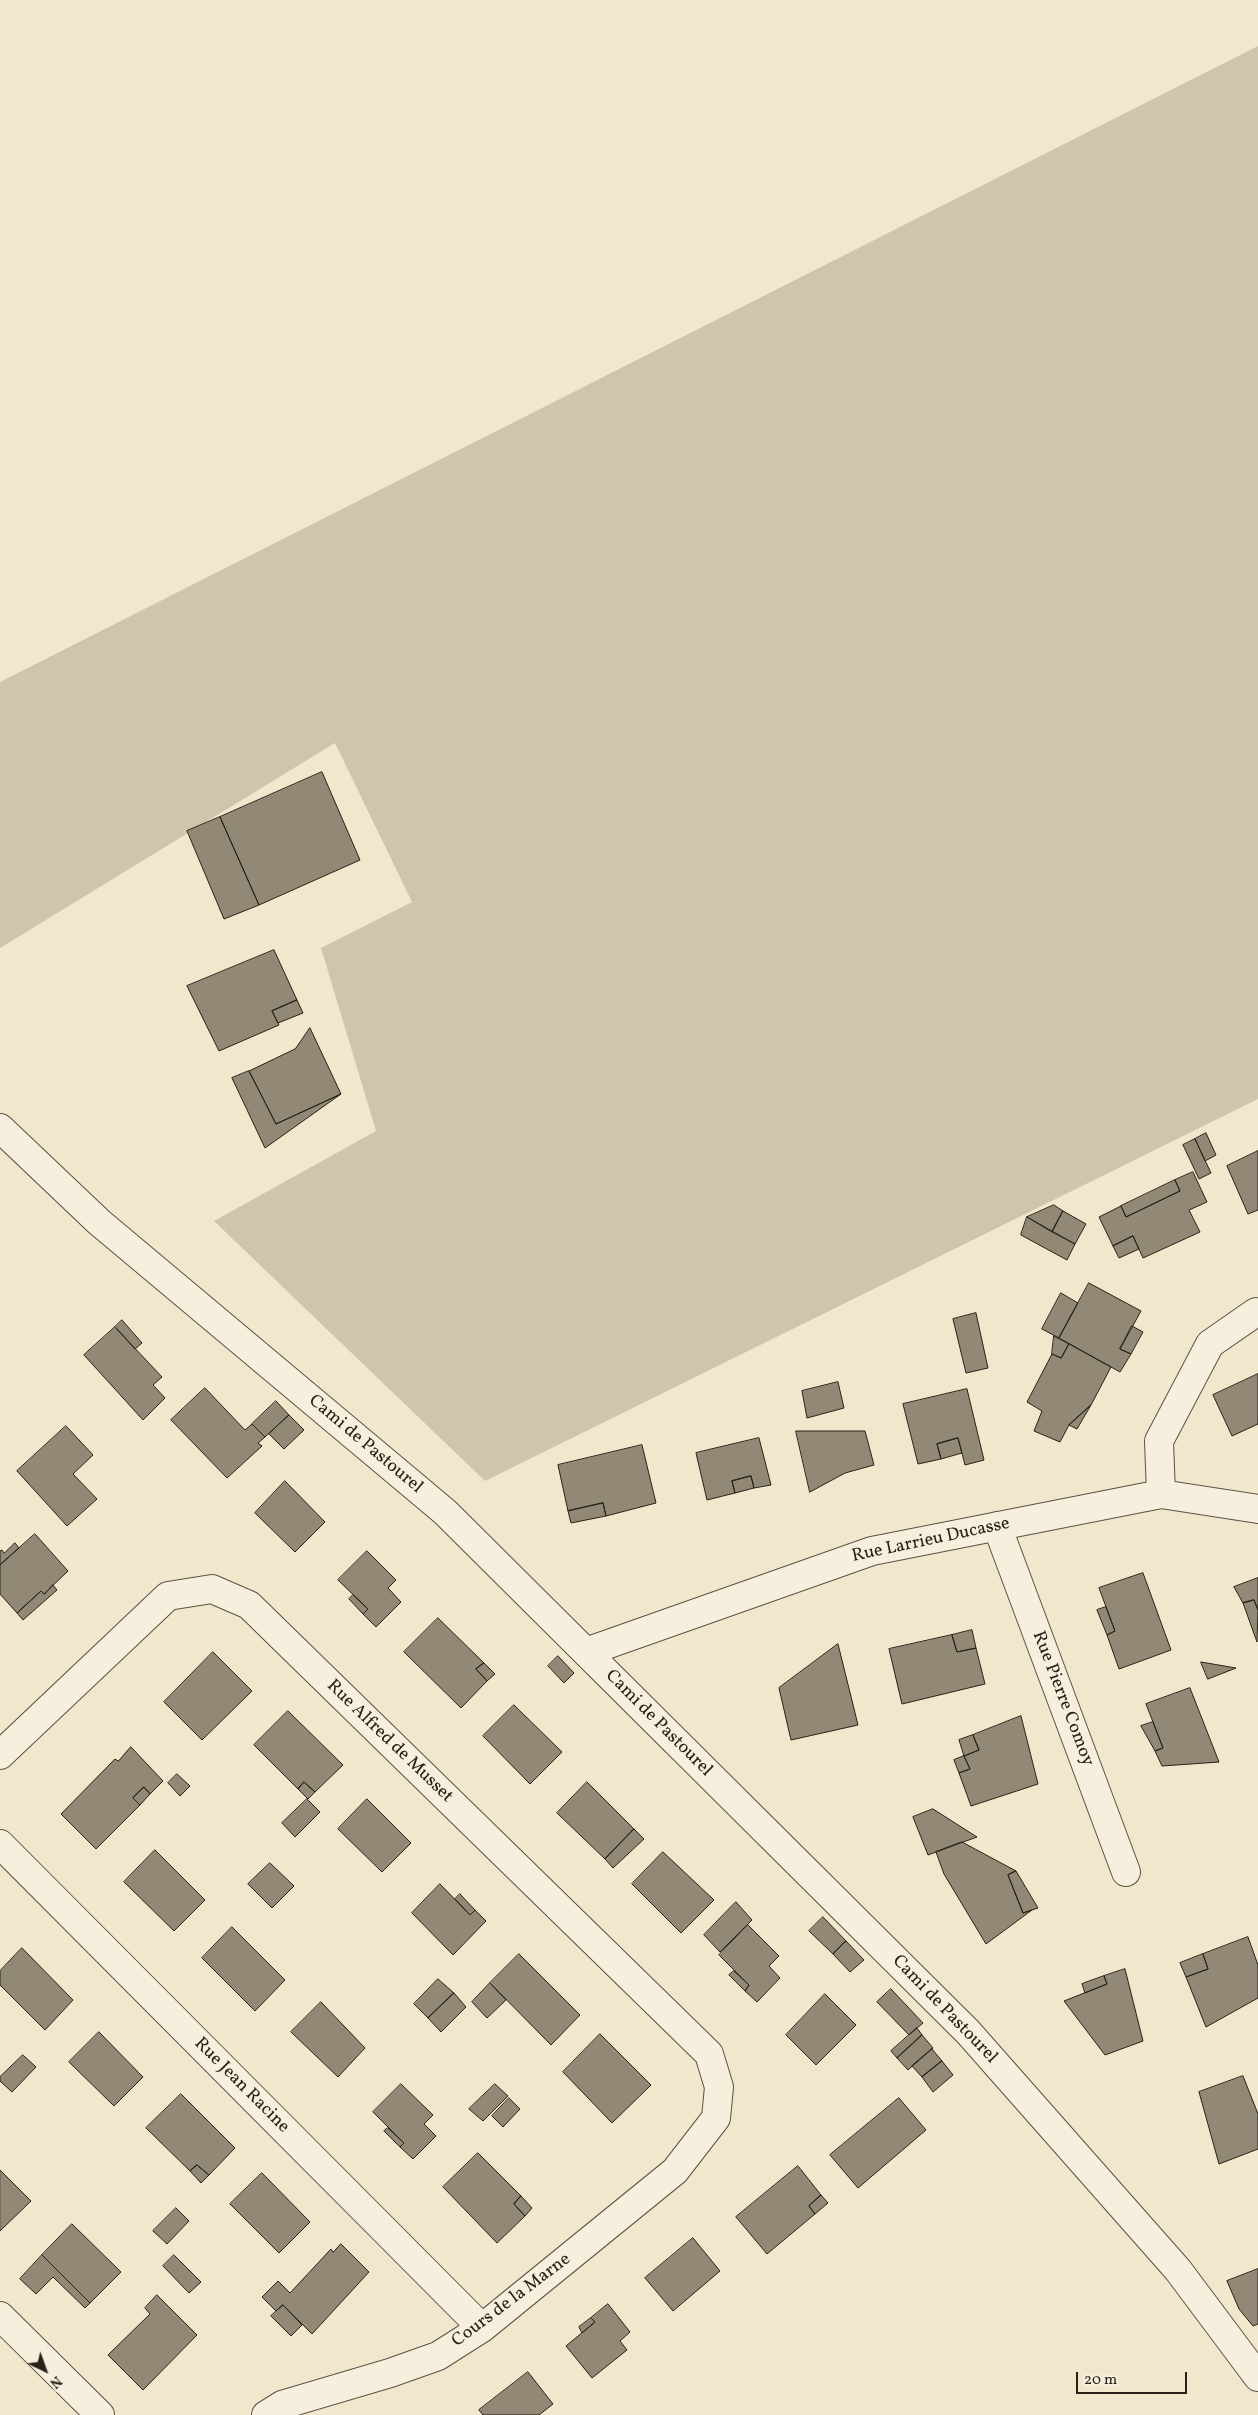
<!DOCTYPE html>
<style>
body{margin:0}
#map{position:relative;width:1258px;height:2415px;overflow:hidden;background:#f1e7cc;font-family:Vollkorn,serif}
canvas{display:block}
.north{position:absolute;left:20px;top:2345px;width:50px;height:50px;-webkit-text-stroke:4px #f6efde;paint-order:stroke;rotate:138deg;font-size:14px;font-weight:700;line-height:20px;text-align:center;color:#292117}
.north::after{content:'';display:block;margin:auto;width:18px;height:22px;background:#292117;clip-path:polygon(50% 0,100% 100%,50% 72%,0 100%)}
.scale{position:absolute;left:1076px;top:2372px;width:111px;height:22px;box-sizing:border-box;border:2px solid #292117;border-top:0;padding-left:6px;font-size:15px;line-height:18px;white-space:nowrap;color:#292117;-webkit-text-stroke:4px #f6efde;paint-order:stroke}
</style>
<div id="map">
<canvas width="1258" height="2415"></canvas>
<div class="north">N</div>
<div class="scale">20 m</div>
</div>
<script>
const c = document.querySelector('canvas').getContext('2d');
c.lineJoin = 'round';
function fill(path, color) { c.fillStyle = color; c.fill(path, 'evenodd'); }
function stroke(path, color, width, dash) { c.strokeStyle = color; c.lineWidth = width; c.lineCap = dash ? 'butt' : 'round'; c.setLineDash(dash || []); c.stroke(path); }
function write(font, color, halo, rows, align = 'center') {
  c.font = font + ' Vollkorn,serif'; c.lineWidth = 4; c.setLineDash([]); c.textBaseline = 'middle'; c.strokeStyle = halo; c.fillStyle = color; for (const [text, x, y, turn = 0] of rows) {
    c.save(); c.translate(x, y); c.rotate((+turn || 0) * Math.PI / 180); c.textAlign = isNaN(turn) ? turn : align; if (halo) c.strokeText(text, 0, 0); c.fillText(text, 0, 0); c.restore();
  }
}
const green = new Path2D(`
 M 1258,46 L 1258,1099 L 485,1481 L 214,1221 L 376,1131 L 321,948 L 412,902 L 335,743 L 0,948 L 0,682 Z`);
const building = new Path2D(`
 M 322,772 L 360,860 L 259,905 L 220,817 Z
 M 220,817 L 259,905 L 224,919 L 187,831 Z
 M 274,950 L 297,1000 L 272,1011 L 279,1025 L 219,1051 L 187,986 Z
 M 297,1000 L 303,1013 L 278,1023 L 272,1011 Z
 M 310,1028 L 341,1094 L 276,1124 L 249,1071 L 295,1049 Z
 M 249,1071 L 276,1124 L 341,1094 L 265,1148 L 232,1078 Z
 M 1206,1133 L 1216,1155 L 1205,1161 L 1195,1139 Z
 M 1195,1139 L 1211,1173 L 1199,1179 L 1183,1145 Z
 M 1258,1151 L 1258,1210 L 1248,1214 L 1227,1166 Z
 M 1193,1172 L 1207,1202 L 1189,1210 L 1200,1232 L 1143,1258 L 1133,1236 L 1113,1246 L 1099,1217 L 1121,1206 L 1126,1217 L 1180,1191 L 1175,1180 Z
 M 1175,1180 L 1180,1191 L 1126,1217 L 1121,1206 Z
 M 1054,1205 L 1063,1211 L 1052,1232 L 1027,1217 Z
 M 1063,1211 L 1086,1224 L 1075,1244 L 1052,1232 Z
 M 1027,1217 L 1075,1244 L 1067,1260 L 1021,1235 Z
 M 1133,1236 L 1139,1249 L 1119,1258 L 1113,1246 Z
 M 1089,1283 L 1141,1311 L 1120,1349 L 1131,1354 L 1120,1372 L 1059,1338 Z
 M 1061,1293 L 1078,1303 L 1059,1338 L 1042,1329 Z
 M 976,1313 L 988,1368 L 966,1373 L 953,1319 Z
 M 122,1320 L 142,1343 L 135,1349 L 115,1327 Z
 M 1132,1326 L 1143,1332 L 1131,1354 L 1120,1349 Z
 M 115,1327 L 162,1377 L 153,1385 L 165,1398 L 143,1420 L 84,1355 Z
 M 1054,1336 L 1069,1344 L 1061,1358 L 1052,1354 Z
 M 1069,1344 L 1111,1367 L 1091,1405 L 1069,1425 L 1060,1442 L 1034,1431 L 1042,1411 L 1027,1402 L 1052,1354 L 1061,1358 Z
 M 1258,1374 L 1258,1424 L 1232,1436 L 1213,1395 Z
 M 838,1382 L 844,1408 L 807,1418 L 802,1391 Z
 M 205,1388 L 245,1430 L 252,1424 L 265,1437 L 258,1443 L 262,1446 L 227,1478 L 171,1420 Z
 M 967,1389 L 984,1460 L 965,1465 L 958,1438 L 937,1444 L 941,1459 L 918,1464 L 903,1404 Z
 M 276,1401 L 289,1415 L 265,1437 L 252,1424 Z
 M 1091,1405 L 1077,1429 L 1069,1425 Z
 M 289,1415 L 304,1430 L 284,1449 L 269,1434 Z
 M 66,1426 L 93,1455 L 73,1474 L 97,1499 L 67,1526 L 17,1471 Z
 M 796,1431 L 865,1431 L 874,1465 L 845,1473 L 810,1492 Z
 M 759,1438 L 771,1485 L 754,1488 L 751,1476 L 732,1481 L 735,1493 L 707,1500 L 696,1453 Z
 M 958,1438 L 962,1453 L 941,1459 L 937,1444 Z
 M 642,1445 L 656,1503 L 606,1516 L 603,1503 L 568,1511 L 558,1465 Z
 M 751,1476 L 754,1488 L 735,1493 L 732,1481 Z
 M 285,1481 L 325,1522 L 295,1552 L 255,1513 Z
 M 603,1503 L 606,1516 L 571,1523 L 568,1511 Z
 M 35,1534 L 68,1571 L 44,1594 L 41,1591 L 17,1613 L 0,1594 L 0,1565 Z
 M 15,1543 L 19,1548 L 0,1565 L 0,1551 L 2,1550 L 4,1553 Z
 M 367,1551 L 396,1580 L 388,1588 L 401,1602 L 376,1627 L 363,1614 L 368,1609 L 338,1580 Z
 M 1143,1573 L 1171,1650 L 1119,1669 L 1107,1635 L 1115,1631 L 1099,1588 Z
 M 1258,1578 L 1258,1610 L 1254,1600 L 1243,1603 L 1234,1587 Z
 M 53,1585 L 57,1590 L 23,1620 L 17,1613 L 41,1591 L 44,1594 Z
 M 353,1595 L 368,1609 L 363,1614 L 349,1599 Z
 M 1254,1600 L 1258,1610 L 1257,1642 L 1243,1603 Z
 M 1106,1607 L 1115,1631 L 1107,1635 L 1097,1610 Z
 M 438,1618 L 484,1663 L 476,1669 L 487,1681 L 461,1708 L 404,1652 Z
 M 972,1630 L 976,1648 L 957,1652 L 952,1635 Z
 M 952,1635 L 957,1652 L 976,1648 L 985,1684 L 902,1704 L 889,1649 Z
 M 838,1644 L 858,1725 L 791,1740 L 779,1688 Z
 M 213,1652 L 252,1691 L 202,1740 L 164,1702 Z
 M 558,1656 L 574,1673 L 564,1683 L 548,1666 Z
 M 1201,1662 L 1236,1668 L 1208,1679 Z
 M 484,1663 L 495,1674 L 487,1681 L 476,1669 Z
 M 1190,1688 L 1219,1762 L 1162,1766 L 1155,1751 L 1163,1748 L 1146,1704 Z
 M 514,1705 L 562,1752 L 530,1784 L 483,1736 Z
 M 288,1711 L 343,1765 L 315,1792 L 304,1782 L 298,1789 L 254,1745 Z
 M 1021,1716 L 1038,1784 L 971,1806 L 959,1773 L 970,1769 L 964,1756 L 979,1750 L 973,1735 Z
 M 1153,1722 L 1163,1748 L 1155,1751 L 1141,1726 Z
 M 973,1735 L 979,1750 L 964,1756 L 959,1740 Z
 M 131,1747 L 163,1781 L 150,1794 L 144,1787 L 133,1798 L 140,1805 L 96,1849 L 61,1814 L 115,1759 L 118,1761 Z
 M 964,1756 L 970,1769 L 959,1773 L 954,1760 Z
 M 177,1774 L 190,1786 L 180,1796 L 168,1783 Z
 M 304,1782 L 315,1792 L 308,1799 L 298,1789 Z
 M 587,1782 L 634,1829 L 605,1859 L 557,1813 Z
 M 144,1787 L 150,1794 L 140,1805 L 133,1798 Z
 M 307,1799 L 320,1812 L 295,1837 L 282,1823 Z
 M 367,1799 L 411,1843 L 382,1872 L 338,1829 Z
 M 933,1809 L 977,1837 L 928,1855 L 913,1817 Z
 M 634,1829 L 644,1839 L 613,1868 L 605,1859 Z
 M 962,1842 L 1016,1871 L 1008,1875 L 1023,1913 L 1032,1910 L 986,1944 L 944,1874 L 936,1852 Z
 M 155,1850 L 205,1900 L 174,1931 L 124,1882 Z
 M 663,1852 L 714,1900 L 681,1933 L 632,1884 Z
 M 270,1863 L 294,1886 L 272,1908 L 248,1884 Z
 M 1016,1871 L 1038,1908 L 1023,1913 L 1008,1875 Z
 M 440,1884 L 470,1915 L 475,1910 L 486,1921 L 453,1955 L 412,1913 Z
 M 460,1894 L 475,1910 L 470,1915 L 455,1899 Z
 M 736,1902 L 752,1920 L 720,1952 L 704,1935 Z
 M 823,1917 L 846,1941 L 833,1954 L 809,1931 Z
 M 748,1925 L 779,1956 L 769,1966 L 780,1978 L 757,2002 L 745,1991 L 749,1985 L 719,1955 Z
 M 232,1927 L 285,1980 L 255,2011 L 202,1958 Z
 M 1248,1937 L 1258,1965 L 1258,1998 L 1206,2027 L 1186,1977 L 1208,1969 L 1203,1954 Z
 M 846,1941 L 864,1960 L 850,1972 L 833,1954 Z
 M 22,1948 L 73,2000 L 45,2030 L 0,1985 L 0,1971 Z
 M 519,1954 L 580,2015 L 551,2045 L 490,1983 Z
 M 1203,1954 L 1208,1969 L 1186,1977 L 1180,1963 Z
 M 1125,1969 L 1143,2041 L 1105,2055 L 1064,2001 L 1107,1984 L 1104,1976 Z
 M 734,1971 L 749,1985 L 745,1991 L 729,1975 Z
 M 1104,1976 L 1107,1984 L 1085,1993 L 1082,1984 Z
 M 438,1979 L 454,1993 L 428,2018 L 414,2004 Z
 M 490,1983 L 506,2000 L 487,2018 L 472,2002 Z
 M 891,1989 L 923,2023 L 909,2035 L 877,2002 Z
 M 454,1993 L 466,2007 L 441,2032 L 428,2018 Z
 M 825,1994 L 856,2025 L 816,2065 L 786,2035 Z
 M 321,2002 L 365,2048 L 338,2077 L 291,2032 Z
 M 917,2028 L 922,2035 L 897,2058 L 891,2051 Z
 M 99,2032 L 143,2077 L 114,2106 L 69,2062 Z
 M 600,2034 L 651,2085 L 612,2123 L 563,2072 Z
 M 922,2035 L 933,2048 L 908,2070 L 897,2058 Z
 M 932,2049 L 942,2061 L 922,2077 L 912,2066 Z
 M 23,2055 L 36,2067 L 12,2092 L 0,2081 L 0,2077 Z
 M 942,2061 L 953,2075 L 933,2092 L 922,2077 Z
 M 1243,2076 L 1258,2114 L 1258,2149 L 1219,2164 L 1199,2092 Z
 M 401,2084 L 433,2115 L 424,2124 L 436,2136 L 413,2159 L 400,2147 L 404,2143 L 373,2112 Z
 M 495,2084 L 508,2096 L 483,2121 L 469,2109 Z
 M 181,2094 L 235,2148 L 209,2175 L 197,2165 L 190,2171 L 146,2128 Z
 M 509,2098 L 520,2109 L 503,2127 L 492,2116 Z
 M 899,2098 L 926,2130 L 858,2188 L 830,2155 Z
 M 388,2128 L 404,2143 L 400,2147 L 384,2131 Z
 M 478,2153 L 521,2196 L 514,2204 L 525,2216 L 497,2243 L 443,2187 Z
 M 197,2165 L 209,2175 L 201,2183 L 190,2171 Z
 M 798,2166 L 821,2195 L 809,2206 L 815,2214 L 767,2254 L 736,2217 Z
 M 0,2170 L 31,2201 L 0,2231 Z
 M 262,2173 L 310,2222 L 279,2253 L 230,2204 Z
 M 821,2195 L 828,2203 L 815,2214 L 809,2206 Z
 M 521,2196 L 532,2208 L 525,2216 L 514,2204 Z
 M 176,2208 L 189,2221 L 167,2244 L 153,2231 Z
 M 72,2224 L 121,2272 L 90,2303 L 42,2255 Z
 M 693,2238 L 720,2271 L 673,2311 L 645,2278 Z
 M 341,2244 L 369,2272 L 312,2334 L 283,2305 L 276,2311 L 262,2297 L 278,2281 L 290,2293 L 331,2249 L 333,2252 Z
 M 42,2255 L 90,2303 L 85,2308 L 53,2277 L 36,2294 L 20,2279 Z
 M 174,2255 L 201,2282 L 189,2293 L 163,2266 Z
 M 1258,2269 L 1258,2324 L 1253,2326 L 1239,2309 L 1227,2281 Z
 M 157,2295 L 197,2335 L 143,2390 L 108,2355 L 150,2314 L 145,2308 Z
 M 608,2304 L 630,2332 L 620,2341 L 627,2350 L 592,2378 L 566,2346 L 595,2322 L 591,2318 Z
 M 283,2305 L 302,2325 L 291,2336 L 271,2316 Z
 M 591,2318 L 595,2322 L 582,2333 L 579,2327 Z
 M 528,2372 L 553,2404 L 539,2415 L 483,2415 L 479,2410 Z`);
const minor = new Path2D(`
 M 0,1128 L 99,1222 L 445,1512 L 968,2032 L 1178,2270 L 1258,2377
 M 1161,1494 L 1159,1441 L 1210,1344 L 1256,1312
 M 997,1526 L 1126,1872
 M 586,1652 L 872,1551 L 1161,1494 L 1258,1509
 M 0,1755 L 168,1596 L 212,1589 L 249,1605 L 709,2054 L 719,2087 L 716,2118 L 675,2171 L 482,2328 L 438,2356 L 390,2373 L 282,2405 L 266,2415
 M 0,1844 L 482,2328
 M 0,2316 L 100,2415`);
const streetNames = [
 ["Cami de Pastourel",365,1445,40],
 ["Rue Larrieu Ducasse",931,1541,-12],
 ["Rue Pierre Comoy",1062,1699,69],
 ["Cami de Pastourel",658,1724,45],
 ["Rue Alfred de Musset",389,1742,44],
 ["Cami de Pastourel",944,2010,46],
 ["Rue Jean Racine",241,2086,45],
 ["Cours de la Marne",512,2301,-37]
];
fill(green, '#cfc5ad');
fill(building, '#918875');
stroke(building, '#292117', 1);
stroke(minor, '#5b5244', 30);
stroke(minor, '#f6efde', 28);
write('18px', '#292117', '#f6efde', streetNames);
</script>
